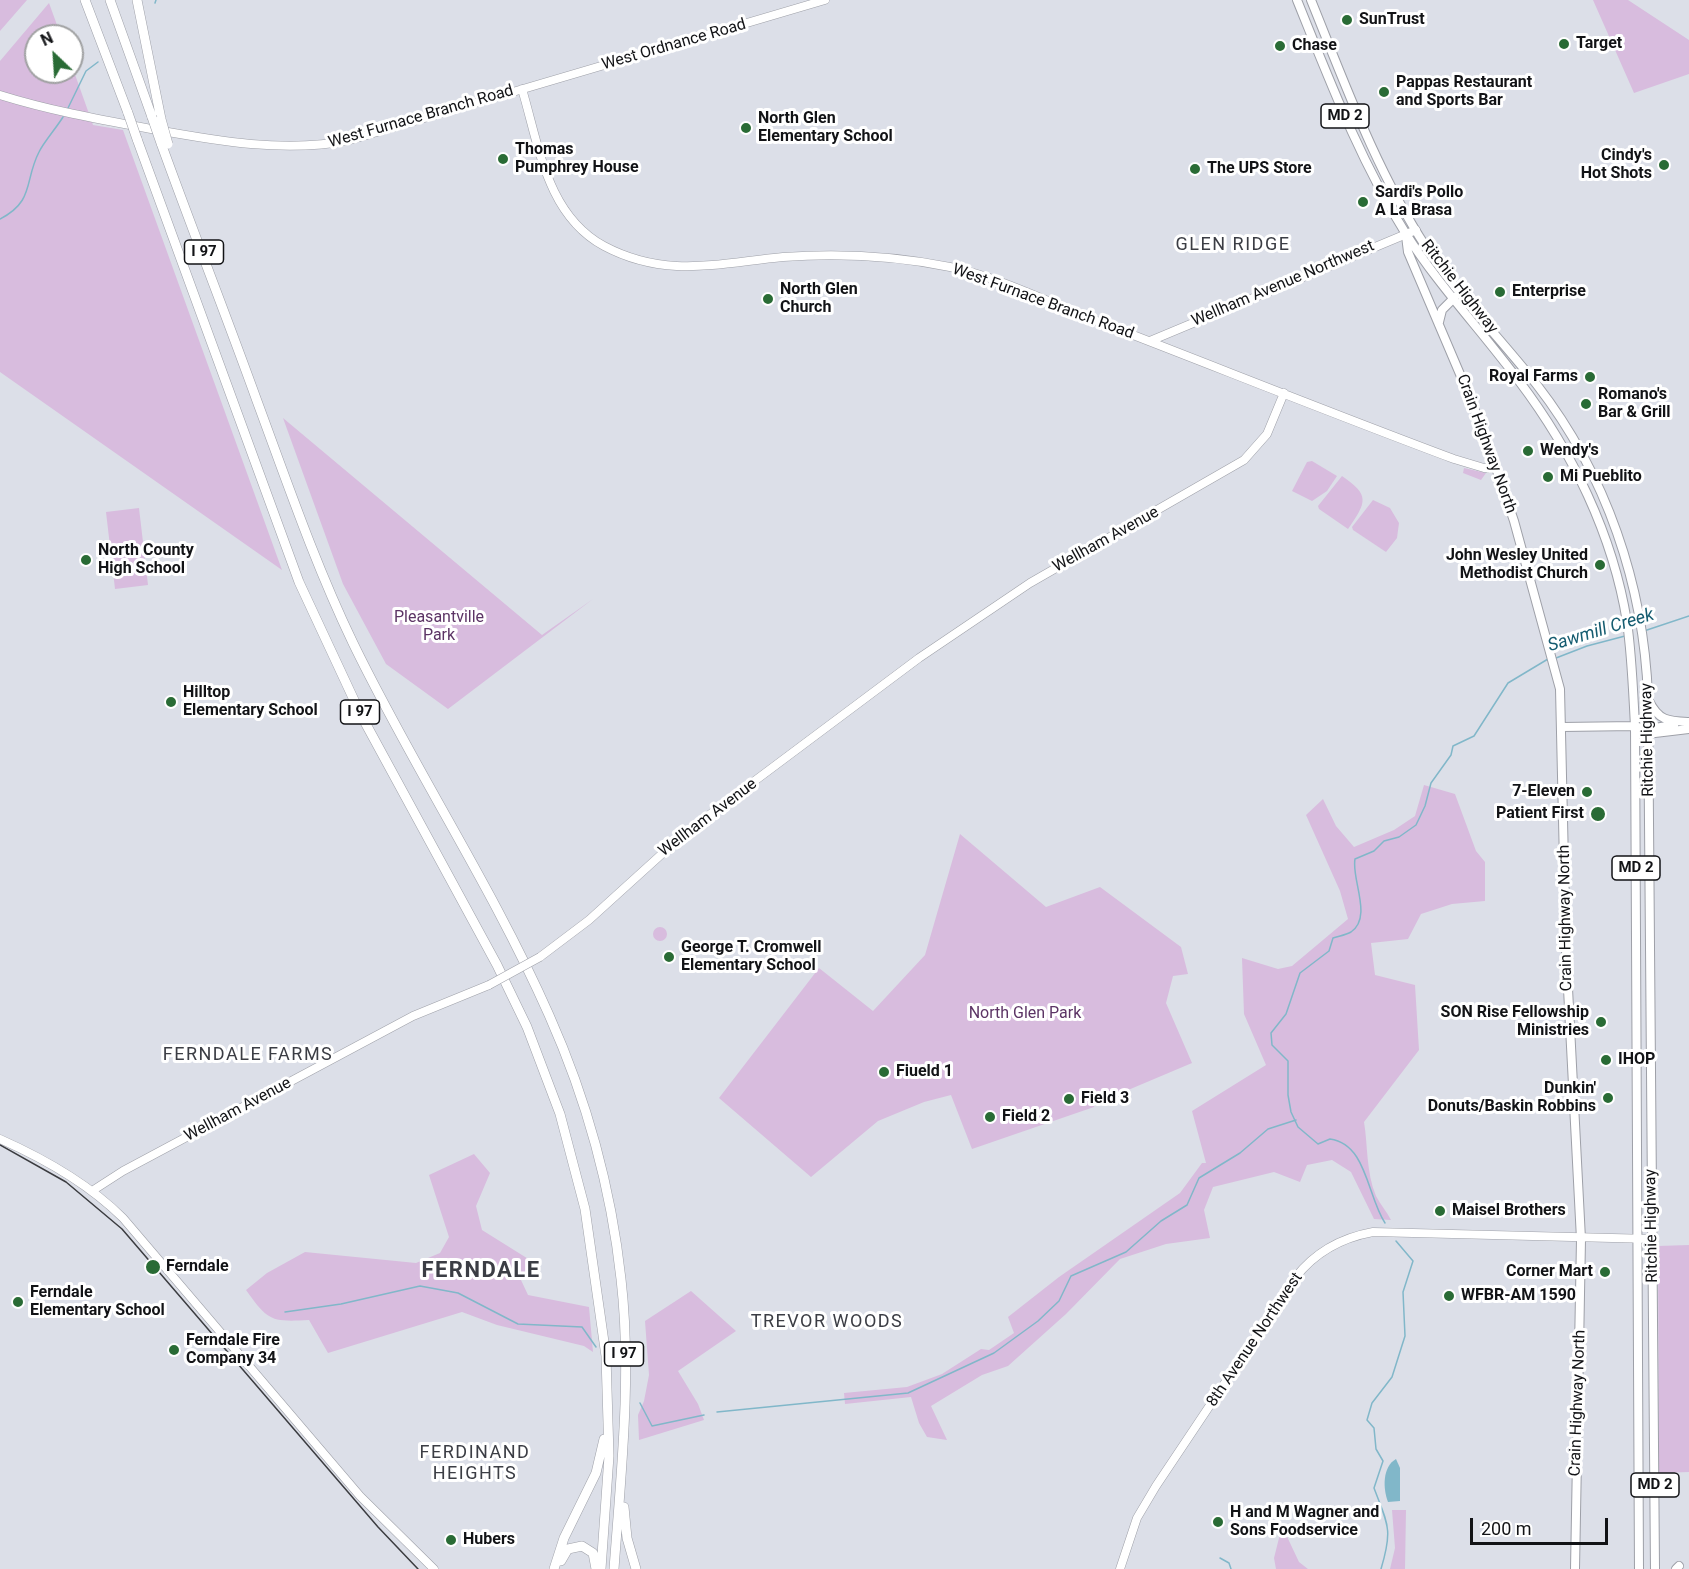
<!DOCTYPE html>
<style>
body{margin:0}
#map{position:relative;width:1689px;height:1569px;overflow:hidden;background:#dcdfe8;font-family:Roboto,sans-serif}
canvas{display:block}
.north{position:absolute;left:24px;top:24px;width:60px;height:60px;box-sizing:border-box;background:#fff;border:2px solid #a0a1a2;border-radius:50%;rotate:335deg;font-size:16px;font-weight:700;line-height:24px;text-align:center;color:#121316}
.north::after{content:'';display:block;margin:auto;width:21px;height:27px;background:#296b35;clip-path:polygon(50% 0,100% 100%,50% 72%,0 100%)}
.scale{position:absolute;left:1470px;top:1518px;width:138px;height:27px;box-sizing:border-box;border:3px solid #121316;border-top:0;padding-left:8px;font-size:18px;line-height:21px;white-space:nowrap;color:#121316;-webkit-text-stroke:4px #fff;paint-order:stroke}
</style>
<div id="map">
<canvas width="1689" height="1569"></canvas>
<div class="north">N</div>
<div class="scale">200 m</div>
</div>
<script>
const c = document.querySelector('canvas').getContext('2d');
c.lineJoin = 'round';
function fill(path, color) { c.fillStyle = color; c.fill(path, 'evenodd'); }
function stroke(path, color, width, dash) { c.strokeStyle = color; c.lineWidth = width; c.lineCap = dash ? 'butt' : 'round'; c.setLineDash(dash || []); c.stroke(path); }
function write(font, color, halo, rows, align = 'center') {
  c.font = font + ' Roboto,sans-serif'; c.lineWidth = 6; c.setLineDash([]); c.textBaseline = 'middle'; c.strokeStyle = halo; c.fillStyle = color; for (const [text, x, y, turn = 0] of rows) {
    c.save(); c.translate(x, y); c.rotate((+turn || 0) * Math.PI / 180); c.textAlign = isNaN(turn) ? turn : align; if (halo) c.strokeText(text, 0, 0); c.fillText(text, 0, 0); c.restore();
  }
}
const green = new Path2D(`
 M 0,0 L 27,0 L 0,31 Z
 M 1593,0 L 1628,0 L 1689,40 L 1689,74 L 1634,93 Z
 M 49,3 L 61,36 L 36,36 L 36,72 L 72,72 L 72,66 L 93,125 L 123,130 L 282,570 L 0,372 L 0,61 Z
 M 283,418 L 542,635 L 593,599 L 448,709 L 386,664 L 343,584 Z
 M 1312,461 L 1337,476 L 1327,491 L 1312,501 L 1292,491 L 1307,462 Z
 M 1464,468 L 1486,473 L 1481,480 L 1463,473 Z
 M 1342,476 C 1370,495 1367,502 1348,529 L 1319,509 L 1318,506 Z
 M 1373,500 L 1390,508 L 1399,523 L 1397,538 L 1386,552 L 1353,530 L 1352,527 Z
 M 139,508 L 148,585 L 115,589 L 106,512 Z
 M 1424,785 L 1455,794 L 1476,851 L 1485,862 L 1485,901 L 1452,904 L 1421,914 L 1408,939 L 1371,943 L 1375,975 L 1415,985 L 1419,1050 L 1364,1122 C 1368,1146 1366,1172 1376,1196 C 1380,1204 1387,1212 1391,1220 L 1374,1219 L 1351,1172 L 1332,1160 L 1307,1165 L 1300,1182 L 1274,1172 L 1213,1187 L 1204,1210 L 1210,1238 L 1166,1244 L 1120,1259 L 1066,1314 L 1008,1366 L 982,1375 L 931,1406 L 947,1440 L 927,1437 L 919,1423 L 911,1397 L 845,1404 L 844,1393 L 907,1387 L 942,1374 L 981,1349 L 989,1350 L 1014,1333 L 1008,1317 L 1059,1277 L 1180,1193 L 1202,1163 L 1206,1163 L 1192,1111 L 1266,1065 L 1244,1014 L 1242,958 L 1278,969 L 1292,966 L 1348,919 L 1340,891 L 1306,815 L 1323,799 L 1336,826 L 1354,847 L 1394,830 L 1415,816 Z
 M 960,834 L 1046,907 L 1100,887 L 1181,947 L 1188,974 L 1173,976 L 1166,1003 L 1192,1063 L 1095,1104 L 1094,1107 L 972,1149 L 951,1095 L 924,1102 L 878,1121 L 811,1177 L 719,1098 L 819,968 L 873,1011 L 925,955 Z
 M653 934a7 7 0 1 1 14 0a7 7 0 1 1-14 0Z
 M 474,1154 L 490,1173 L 476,1206 L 482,1230 L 538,1265 L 521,1280 L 528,1295 L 589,1307 L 593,1352 L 584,1346 L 497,1325 L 462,1312 L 328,1353 L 309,1320 C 271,1322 268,1321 246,1290 L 267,1273 L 305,1252 L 416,1263 L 440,1253 L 449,1237 L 429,1175 Z
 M 1689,1245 L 1689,1472 L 1659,1473 L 1658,1246 Z
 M 691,1291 L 736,1331 L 678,1371 L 698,1404 L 704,1420 L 639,1440 L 638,1415 L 644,1401 L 649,1375 L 645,1321 Z
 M 1392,1510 L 1406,1510 L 1405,1569 L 1390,1569 L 1395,1548 Z
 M 1282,1526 L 1299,1562 L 1308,1569 L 1276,1569 L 1274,1558 Z`);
const water = new Path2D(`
 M 1396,1459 L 1400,1468 L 1400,1501 L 1388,1502 C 1383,1489 1382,1467 1396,1459 Z`);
const stream = new Path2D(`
 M 155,3 L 156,0
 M 68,108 L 86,71 L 98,62
 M 0,219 C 35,201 24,181 39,152 C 43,143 57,127 63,117
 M 1644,631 L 1689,616
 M 1556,658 L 1587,646 L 1625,636
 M 1385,1223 C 1367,1196 1367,1144 1330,1139 L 1318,1144 L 1298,1127 L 1291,1112 L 1288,1095 L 1288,1061 L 1272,1045 L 1271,1033 L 1286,1014 L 1300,973 L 1329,951 L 1333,938 C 1339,936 1346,935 1351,932 C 1373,917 1351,879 1355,859 L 1374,851 L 1384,841 L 1399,837 L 1416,825 L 1425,806 L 1431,783 L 1451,755 L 1453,746 L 1474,736 L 1508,683 L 1548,659
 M 285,1312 L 341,1304 L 420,1286 L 458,1293 L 518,1324 L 582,1327 L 596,1347
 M 640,1403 L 652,1426 L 704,1415
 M 717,1412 L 908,1393 L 994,1353 L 1038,1321 L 1059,1301 L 1071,1276 L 1126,1252 L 1161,1221 L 1187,1205 L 1199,1178 L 1240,1153 L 1268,1129 L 1296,1120
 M 1220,1558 L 1229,1563 L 1231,1569
 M 1381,1569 C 1393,1529 1388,1525 1374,1488 L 1383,1461 L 1376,1449 L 1374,1428 L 1367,1420 L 1372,1403 L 1392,1377 L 1405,1336 L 1403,1292 L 1413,1261 L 1396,1241`);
const secondary = new Path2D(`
 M 522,89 C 539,146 547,215 604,246 C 666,279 719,263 783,257 C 838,253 896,256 950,267 C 1002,278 1052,304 1102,323 C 1219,368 1336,415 1454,459 L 1484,468 L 1496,468
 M 0,95 C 48,110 97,119 146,128 C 212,140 285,154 350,140 L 825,0
 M 1150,341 L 1416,230
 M 540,957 L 589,920 L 685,833 L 919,658 L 1030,583 L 1244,460 L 1267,434 L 1284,393
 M 0,1139 C 45,1159 88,1183 123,1218 L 360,1496 L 434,1569
 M 92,1191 L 123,1171 L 413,1016 L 489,985
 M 1120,1569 L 1137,1518 L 1156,1486 L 1295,1278 C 1315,1252 1340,1238 1373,1232 L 1652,1239`);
const primary = new Path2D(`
 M 1297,0 C 1329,79 1360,161 1406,234 C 1439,286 1482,331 1519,381 C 1572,451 1613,535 1627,622 C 1632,657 1633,691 1635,726 L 1639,1569
 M 1311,0 C 1345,84 1376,170 1426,247 C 1458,296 1501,339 1537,385 C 1606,474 1644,585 1648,697 L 1655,1569
 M 1406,236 L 1408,252 L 1471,400 L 1496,468 L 1514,521 L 1560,689 L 1566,950 L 1581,1239 L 1575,1569
 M 1439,322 L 1442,310 L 1455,297
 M 1649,701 C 1659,721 1668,721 1689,722
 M 1562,727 L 1635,726 L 1655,733 L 1689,729
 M 1648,729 L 1674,725
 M 1676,1569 L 1679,1566`);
const highway = new Path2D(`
 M 85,0 L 128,113
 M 110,0 L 152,117
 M 137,0 L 161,119
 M 137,139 L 299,582 L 361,715 L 497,965 L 527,1027 L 560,1114 L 585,1209 L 606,1356 L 609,1456 L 601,1569
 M 161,143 C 192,229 226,315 257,401 C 287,482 315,564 353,643 C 414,769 492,886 549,1015 C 586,1098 611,1188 621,1279 C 632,1374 621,1474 614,1569
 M 624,1507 L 627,1538 L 636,1569
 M 561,1561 L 568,1549 L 582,1546 L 593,1553 L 596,1569
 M 554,1569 L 564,1538 L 596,1473 L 604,1439`);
const tram = new Path2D(`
 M 0,1145 L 66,1182 L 122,1229 L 378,1527 L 418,1569`);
const secondaryBridge = new Path2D(`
 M 489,985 L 540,957`);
const highwayBridge = new Path2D(`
 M 128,113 L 137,139
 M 152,117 L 161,143
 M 161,119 L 168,144`);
const markers = [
 [1347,20,6,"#296b35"],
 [1564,44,6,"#296b35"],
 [1280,46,6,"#296b35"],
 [1384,92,6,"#296b35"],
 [746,128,6,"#296b35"],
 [503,159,6,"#296b35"],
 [1664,165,6,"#296b35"],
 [1195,169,6,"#296b35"],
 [1363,202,6,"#296b35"],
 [1500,292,6,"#296b35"],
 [768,299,6,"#296b35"],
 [1590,377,6,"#296b35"],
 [1586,404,6,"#296b35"],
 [1528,451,6,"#296b35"],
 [1548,477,6,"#296b35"],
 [86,560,6,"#296b35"],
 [1600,565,6,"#296b35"],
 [171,702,6,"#296b35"],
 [1587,792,6,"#296b35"],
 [1598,814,8,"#296b35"],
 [669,957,6,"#296b35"],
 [1601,1022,6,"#296b35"],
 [1606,1060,6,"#296b35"],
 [884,1072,6,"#296b35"],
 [1608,1098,6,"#296b35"],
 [1069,1099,6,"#296b35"],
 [990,1117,6,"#296b35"],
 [1440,1211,6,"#296b35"],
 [153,1267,8,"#296b35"],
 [1605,1272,6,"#296b35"],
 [1449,1296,6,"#296b35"],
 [18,1302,6,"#296b35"],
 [174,1350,6,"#296b35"],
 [1218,1522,6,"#296b35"],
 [451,1540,6,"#296b35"]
];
const shields = [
 [1345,116,48],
 [204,252,39],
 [360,712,39],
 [1636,868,48],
 [624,1354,39],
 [1655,1485,48]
];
const shieldNames = [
 ["MD 2",1345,116],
 ["I 97",204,252],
 ["I 97",360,712],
 ["MD 2",1636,868],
 ["I 97",624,1354],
 ["MD 2",1655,1485]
];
const poiNames = [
 ["SunTrust",1359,20],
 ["Target",1576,44],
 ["Chase",1292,46],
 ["Pappas Restaurant",1396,83],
 ["and Sports Bar",1396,101],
 ["North Glen",758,119],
 ["Elementary School",758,137],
 ["Thomas",515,150],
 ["Pumphrey House",515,168],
 ["Cindy's",1652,156,"right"],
 ["Hot Shots",1652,174,"right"],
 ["The UPS Store",1207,169],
 ["Sardi's Pollo",1375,193],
 ["A La Brasa",1375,211],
 ["North Glen",780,290],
 ["Church",780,308],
 ["Enterprise",1512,292],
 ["Royal Farms",1578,377,"right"],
 ["Romano's",1598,395],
 ["Bar & Grill",1598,413],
 ["Wendy's",1540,451],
 ["Mi Pueblito",1560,477],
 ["North County",98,551],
 ["High School",98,569],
 ["John Wesley United",1588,556,"right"],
 ["Methodist Church",1588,574,"right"],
 ["Hilltop",183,693],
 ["Elementary School",183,711],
 ["7-Eleven",1575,792,"right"],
 ["Patient First",1584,814,"right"],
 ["George T. Cromwell",681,948],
 ["Elementary School",681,966],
 ["SON Rise Fellowship",1589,1013,"right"],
 ["Ministries",1589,1031,"right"],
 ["IHOP",1618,1060],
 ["Fiueld 1",896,1072],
 ["Dunkin'",1596,1089,"right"],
 ["Donuts/Baskin Robbins",1596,1107,"right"],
 ["Field 3",1081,1099],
 ["Field 2",1002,1117],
 ["Maisel Brothers",1452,1211],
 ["Ferndale",166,1267],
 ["Corner Mart",1593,1272,"right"],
 ["Ferndale",30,1293],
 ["Elementary School",30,1311],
 ["WFBR-AM 1590",1461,1296],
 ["Ferndale Fire",186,1341],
 ["Company 34",186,1359],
 ["H and M Wagner and",1230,1513],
 ["Sons Foodservice",1230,1531],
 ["Hubers",463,1540]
];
const streetNames = [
 ["West Ordnance Road",674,45,-16],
 ["West Furnace Branch Road",421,117,-16],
 ["Wellham Avenue Northwest",1283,284,-23],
 ["Ritchie Highway",1459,287,52],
 ["West Furnace Branch Road",1043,302,20],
 ["Crain Highway North",1486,444,70],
 ["Wellham Avenue",1106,540,-29],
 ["Ritchie Highway",1648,740,-91],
 ["Wellham Avenue",708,818,-37],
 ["Crain Highway North",1566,918,-91],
 ["Wellham Avenue",238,1110,-28],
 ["Ritchie Highway",1652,1226,-91],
 ["8th Avenue Northwest",1255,1340,-56],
 ["Crain Highway North",1578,1403,-88]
];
const parkNames = [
 ["Pleasantville",439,618],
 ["Park",439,636],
 ["North Glen Park",1025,1014]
];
const neighbourhoodNames = [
 ["GLEN RIDGE",1233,245],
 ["FERNDALE FARMS",248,1055],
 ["TREVOR WOODS",827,1322],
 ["FERDINAND",475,1453],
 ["HEIGHTS",475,1474]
];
const waterNames = [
 ["Sawmill Creek",1601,631,-17]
];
const districtNames = [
 ["FERNDALE",481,1271]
];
fill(green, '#d8bcde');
fill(water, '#81b7c9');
stroke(stream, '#81b7c9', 1.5);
stroke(secondary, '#9ea0a8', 9);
stroke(primary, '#9ea0a8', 10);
stroke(highway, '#9ea0a8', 10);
stroke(secondary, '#fff', 8);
stroke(primary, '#fff', 8);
stroke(highway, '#fff', 9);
stroke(tram, '#3b3c40', 1.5);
stroke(secondaryBridge, '#9ea0a8', 9, []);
stroke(highwayBridge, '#9ea0a8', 10, []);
stroke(secondaryBridge, '#fff', 8);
stroke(highwayBridge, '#fff', 9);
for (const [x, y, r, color] of markers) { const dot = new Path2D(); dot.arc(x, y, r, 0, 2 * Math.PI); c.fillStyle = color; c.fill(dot); stroke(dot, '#fff', 2); }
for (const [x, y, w] of shields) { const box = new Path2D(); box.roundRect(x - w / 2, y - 12, w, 24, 4.5); c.fillStyle = '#fff'; c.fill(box); stroke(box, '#121316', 1.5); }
write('bold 15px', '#121316', null, shieldNames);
write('bold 16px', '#121316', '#fff', poiNames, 'left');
write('16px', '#121316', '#fff', streetNames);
write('16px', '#5c3465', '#fff', parkNames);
c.letterSpacing = '1.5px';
write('18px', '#3b3d44', '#fff', neighbourhoodNames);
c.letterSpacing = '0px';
write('italic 18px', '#155c70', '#fff', waterNames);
c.letterSpacing = '1.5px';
write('bold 22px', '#3b3d44', '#fff', districtNames);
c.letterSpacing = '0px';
</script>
